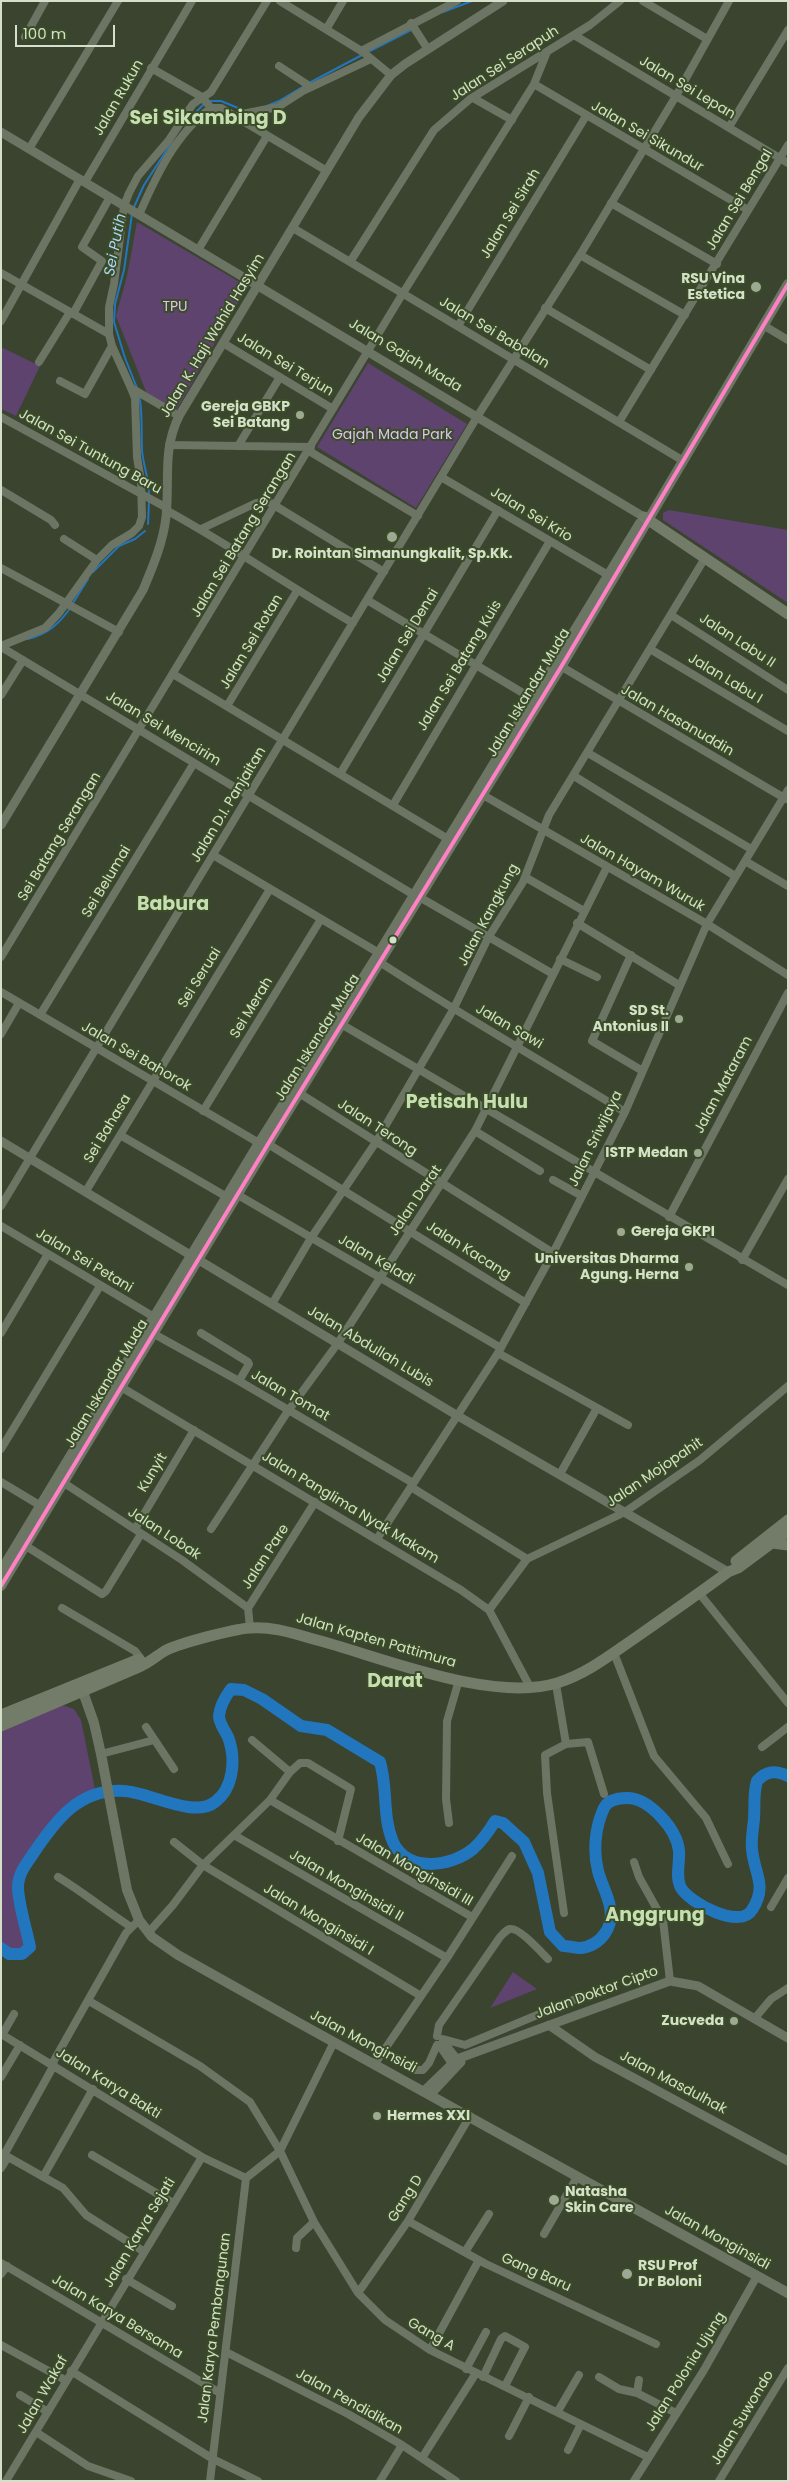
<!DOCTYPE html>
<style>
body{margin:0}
#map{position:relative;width:789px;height:2482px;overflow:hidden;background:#3a442f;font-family:Poppins,sans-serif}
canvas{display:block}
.frame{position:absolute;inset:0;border:2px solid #d4e0c9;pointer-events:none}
.scale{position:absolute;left:15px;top:25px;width:100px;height:22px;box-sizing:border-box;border:2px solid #d4e0c9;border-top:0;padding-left:6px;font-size:15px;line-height:18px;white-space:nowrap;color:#d4e0c9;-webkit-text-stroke:4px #3a4d26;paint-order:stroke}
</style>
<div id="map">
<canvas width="789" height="2482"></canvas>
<div class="frame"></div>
<div class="scale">100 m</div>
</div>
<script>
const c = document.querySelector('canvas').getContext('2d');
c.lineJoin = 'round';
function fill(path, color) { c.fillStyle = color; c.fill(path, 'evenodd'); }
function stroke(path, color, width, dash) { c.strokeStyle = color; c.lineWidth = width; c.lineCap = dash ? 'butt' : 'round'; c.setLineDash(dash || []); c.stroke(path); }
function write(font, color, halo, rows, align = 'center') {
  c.font = font + ' Poppins,sans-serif'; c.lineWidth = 4; c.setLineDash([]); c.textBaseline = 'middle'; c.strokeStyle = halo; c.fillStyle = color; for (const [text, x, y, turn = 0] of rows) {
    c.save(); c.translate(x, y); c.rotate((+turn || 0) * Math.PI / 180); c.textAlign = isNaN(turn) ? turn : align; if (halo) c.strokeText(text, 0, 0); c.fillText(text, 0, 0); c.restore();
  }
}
const green = new Path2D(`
 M 137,222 L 243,284 L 243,294 L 176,411 L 147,394 L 116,316 L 127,276 Z
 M 1,347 L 40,366 L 16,416 L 1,409 Z
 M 368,363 L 467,424 L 416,508 L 317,447 Z
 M 669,510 L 788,530 L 788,603 L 663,520 L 663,513 Z
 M 62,1705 L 74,1709 L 81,1720 L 96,1794 C 68,1797 19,1860 18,1887 C 17,1903 27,1930 30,1947 L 9,1954 L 1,1949 L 1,1729 Z
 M 513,1972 L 537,1989 L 490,2008 Z`);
const stream = new Path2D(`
 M 443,12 L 472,1
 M 368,52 L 413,29
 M 309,83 L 362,55
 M 210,101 L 221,101 L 243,110
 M 267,106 L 279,101 L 304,86
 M 184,124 L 204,104
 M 134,207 L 144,185 L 172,142
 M 132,214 L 124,270 L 115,304 L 114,322 L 125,358 L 137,388
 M 139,395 C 143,413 141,431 142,450 C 143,466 150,480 149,497
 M 148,524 L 149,501
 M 93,572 L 119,546 L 135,539 L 145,531
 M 73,603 L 88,579
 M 28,639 C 48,634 59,624 71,607`);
const river = new Path2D(`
 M 1,1948 L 9,1954 L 22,1954 L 30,1947 C 27,1931 18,1903 18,1887 C 18,1874 26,1864 33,1854 C 55,1821 79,1788 124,1791 C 149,1792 194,1819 215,1802 C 234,1788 236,1758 228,1737 C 225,1731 219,1723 219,1716 C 220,1706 225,1697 231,1689 L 244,1690 L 262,1699 L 301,1726 L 327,1730 L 380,1762 C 388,1789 382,1816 393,1842 C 407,1873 451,1867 473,1849 C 482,1841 489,1831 495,1821 L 503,1823 L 524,1842 L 538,1873 L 550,1932 L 563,1946 C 568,1946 576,1948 581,1948 C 602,1945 614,1926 610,1907 C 608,1895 601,1883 598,1871 C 593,1851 595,1827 604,1808 C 608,1800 618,1798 627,1798 C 649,1798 677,1829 679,1851 C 680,1863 675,1877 681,1888 C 690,1903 740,1930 752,1910 C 768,1885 754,1874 752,1849 C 751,1839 753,1829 754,1819 C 755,1806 753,1794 757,1781 C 766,1771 775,1770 788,1776`);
const minor = new Path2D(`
 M 280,1 L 363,52 L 391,75
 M 643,1 L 707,39
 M 411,23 L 427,48
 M 327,28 L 343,1
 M 574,35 L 788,163
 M 25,37 L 45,1
 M 361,51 L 457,1
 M 279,66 L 311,87
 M 151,68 L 202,97 L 211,108
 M 534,84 L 748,210
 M 473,98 L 512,120
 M 236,117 L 242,114 L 278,107 L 303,91 L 371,59
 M 729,127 L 788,30
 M 29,149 L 118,1
 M 85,182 L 192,1
 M 611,203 L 717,264
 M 139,215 C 156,176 176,133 211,108 L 221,108 L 327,171
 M 293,228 L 682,460
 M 198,250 L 267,136
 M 580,255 L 685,315
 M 350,262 L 434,130 L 470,99 L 590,25 L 620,1
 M 1,273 L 109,334 L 112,346 L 131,388 L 179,416
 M 545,308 L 651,370
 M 73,314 L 102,261 L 82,247 L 110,197
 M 1,321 L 80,179
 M 763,325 L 788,340
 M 458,326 L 586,116
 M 109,334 L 109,307 L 114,284 L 124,206 L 129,193 L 138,176 L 169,140 L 186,114 L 193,104 L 211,92 L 267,1
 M 223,343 L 333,409
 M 39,362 L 70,312
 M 60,381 L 85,394 L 112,346
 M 1,417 L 167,508
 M 619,422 L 788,145
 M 169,445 L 311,447
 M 238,446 L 280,377
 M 309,451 L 418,516
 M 441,477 L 608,575
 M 1,490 L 51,520 L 55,525
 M 166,510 C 230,545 290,587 353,623
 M 201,529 L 256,503 L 269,502 L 384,572
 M 64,539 L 97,560
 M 1,568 L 119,632
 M 367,600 L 533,699
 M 671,615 L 788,690
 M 1,646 L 45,628 L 59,613 L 97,560 L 112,545 L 132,533 L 139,526 L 142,517 L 141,481 L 137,457 L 135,398 L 131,388
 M 1,647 L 414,895
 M 650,649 L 788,731
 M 557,664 L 786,799
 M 173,674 L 453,842
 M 1,695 L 23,660
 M 227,706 L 297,591
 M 588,753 L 751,849
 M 340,774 L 498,510
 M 574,776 L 735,876
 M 483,795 L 707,924 L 788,975
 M 393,805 L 550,541
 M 213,855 L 379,953
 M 745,861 L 788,886
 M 525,877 L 584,911
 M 421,898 L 553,974
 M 577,923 L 679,985
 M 631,955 L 592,1041 L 641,1070
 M 1,957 L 403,293 L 534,84 L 547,52
 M 560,959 L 597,977
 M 381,963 C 461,1015 544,1062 625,1112
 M 1,992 L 259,1143
 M 40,1015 L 194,763
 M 341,1024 L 788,1285
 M 1,1034 L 19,1003
 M 299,1093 L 553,1253
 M 203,1111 L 321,919
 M 475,1131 L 540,1171
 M 120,1135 L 227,1197
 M 268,1144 L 526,1303
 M 553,1180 L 582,1196
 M 86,1191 L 270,889
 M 238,1195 L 501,1348
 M 1,1206 L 477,417 L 580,255 L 676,96 L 729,1
 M 669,1217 L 788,993
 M 1,1226 L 154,1317
 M 742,1260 L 788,1179
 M 272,1304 L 311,1238 L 376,1142 L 453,1010 L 488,938 L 523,882 L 549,815 L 705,558
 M 1,1333 L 48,1254
 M 201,1333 L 248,1362 L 249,1364 L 239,1381
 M 154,1334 L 239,1381 L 413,1483
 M 498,1353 L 628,1425
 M 121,1387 L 461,1590 L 489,1610 L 530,1687
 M 1,1449 L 100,1286
 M 560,1474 L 597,1408
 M 1,1482 L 41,1506
 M 64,1483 L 182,1560 L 248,1608
 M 411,1487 L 527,1559
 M 135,1529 L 194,1430
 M 211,1529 L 288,1411 L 338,1343 L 475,1131 L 607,867
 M 377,1539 L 498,1353 L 553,1253 L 625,1112 L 707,924 L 788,790
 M 26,1546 L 102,1594 L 106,1591 L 141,1534
 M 699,1593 L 788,1703
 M 62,1608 L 135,1651 L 141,1659
 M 489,1610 L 527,1559 L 625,1512 L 700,1460 L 788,1386
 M 250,1628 L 248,1608 L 315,1502
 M 614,1653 L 654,1756 L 706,1818 L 728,1864
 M 556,1684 L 566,1744
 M 146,1727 L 174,1769
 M 252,1740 L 290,1772
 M 762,1747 L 788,1727
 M 101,1754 L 154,1740
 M 270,1800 L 472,1917
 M 449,1823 L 446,1799 L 447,1721 L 459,1680
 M 234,1835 L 447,1958
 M 174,1842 L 203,1865 L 421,1996
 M 634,1862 L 639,1877 L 663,1920 L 670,1981
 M 58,1877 C 83,1892 106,1911 131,1927
 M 771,1907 L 788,1878
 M 564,1913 L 547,1793 L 545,1755 L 566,1744 L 588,1742 L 604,1794
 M 148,1933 L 173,1905 L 203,1865 L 270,1800 L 290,1772 L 300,1763 L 308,1763 L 351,1789 L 338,1841
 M 89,2001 L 200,2066 L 250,2102 L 280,2151 L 314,2222 L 358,2293 L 385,2320 L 430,2350 L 648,2457
 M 755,2018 L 771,1999 L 788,1988
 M 1,2034 L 202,2157 L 246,2178 L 280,2151 L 334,2042
 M 2,2035 L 14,2014
 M 437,2036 L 439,2025 L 500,1937 C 503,1934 506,1930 510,1929 C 519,1927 541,1952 548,1959
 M 443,2039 L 465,2045 L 583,1996
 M 443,2041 L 460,2063
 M 439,2045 L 455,2068
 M 396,2058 L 415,2070 L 423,2070 L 429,2063 L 437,2045
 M 52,2064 L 126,1933 L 139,1920
 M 374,2065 L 447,1958 L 512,1856
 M 1,2077 L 20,2045
 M 1,2153 L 63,2188 L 86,2215 L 143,2251
 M 4,2155 L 54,2065
 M 92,2155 L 173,2203
 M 1,2168 L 8,2157
 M 43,2177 L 93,2089
 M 408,2221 L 486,2264 L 656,2344
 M 544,2234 L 577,2177
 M 296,2248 L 297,2238 L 314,2222
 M 465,2252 L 489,2214
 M 1,2263 L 220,2393
 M 1,2274 L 7,2266
 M 126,2279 L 172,2306
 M 358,2293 L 408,2221 L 470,2116
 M 1,2345 L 65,2380
 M 430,2350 L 479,2260
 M 226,2352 L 348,2414 L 402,2445 L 456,2481
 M 466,2369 L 486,2332
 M 71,2371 L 213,2459 L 258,2481
 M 483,2377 L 501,2339 L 505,2336 L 525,2347 L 505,2386
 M 599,2377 L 619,2389 L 637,2393 L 676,2413
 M 637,2393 L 639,2380
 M 20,2395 L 48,2412
 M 558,2411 L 579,2375
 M 36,2432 L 88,2466 L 131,2481
 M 509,2436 L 529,2397
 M 568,2450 L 581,2424
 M 422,2458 L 476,2373
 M 6,2481 L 202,2157
 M 210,2481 L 246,2178
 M 380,2481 L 402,2445
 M 634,2481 L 704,2370 L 757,2276
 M 719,2481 L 788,2368`);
const tertiary = new Path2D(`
 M 1,132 L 644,517
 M 1,825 L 143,590 C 153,566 163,543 166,517 C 170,480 162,451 179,416 L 359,117 L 391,75 L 405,64 L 503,1
 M 1,1141 L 458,1416 L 728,1572
 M 549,2025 L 595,2057 L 788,2161
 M 425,2090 L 457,2059 L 670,1981 L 698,1986 L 788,2038
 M 431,2094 L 461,2062`);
const secondary = new Path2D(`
 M 1,1571 L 259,1143 L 379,953 L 640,523
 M 1,1586 L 268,1144 L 561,667 L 788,284
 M 83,1692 L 94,1723 L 101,1754 L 127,1890 L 139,1920 L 152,1937 L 178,1955 L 301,2024 L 788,2293`);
const primary = new Path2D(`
 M 644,517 L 788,614
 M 772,1543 L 788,1545
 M 736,1561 L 788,1520
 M 1,1715 L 139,1659
 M 1,1726 L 137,1668 C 147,1664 154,1658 163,1652 C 175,1644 234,1629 250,1628 C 273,1626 295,1634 317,1640 C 381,1657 492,1703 557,1683 C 587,1674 613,1653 638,1636 C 668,1615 698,1594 728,1572 L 738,1568 L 788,1531`);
const bus1 = new Path2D(`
 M 1,1586 L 268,1144 L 561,667 L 788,284`);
const markers = [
 [756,287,6,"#9ea993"],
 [300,415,5,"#9ea993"],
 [392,537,6,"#9ea993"],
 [393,940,4.5,"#d4e0c9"],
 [679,1019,5,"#9ea993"],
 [698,1153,5,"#9ea993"],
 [621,1232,5,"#9ea993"],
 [689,1267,5,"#9ea993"],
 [734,2021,5,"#9ea993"],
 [377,2116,5,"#9ea993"],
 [554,2200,6,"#9ea993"],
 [627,2274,6,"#9ea993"]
];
const streetNames = [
 ["Jalan Sei Serapuh",505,64,-33],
 ["Jalan Sei Lepan",687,88,31],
 ["Jalan Rukun",119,98,-60],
 ["Jalan Sei Sikundur",647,137,30],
 ["Jalan Sei Bengal",740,200,-59],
 ["Jalan Sei Sirah",511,214,-59],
 ["Jalan Sei Babalan",494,333,31],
 ["Jalan K. Haji Wahid Hasyim",213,336,-59],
 ["Jalan Gajah Mada",405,356,31],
 ["Jalan Sei Terjun",285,365,31],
 ["Jalan Sei Tuntung Baru",90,452,29],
 ["Jalan Sei Krio",531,515,31],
 ["Jalan Sei Batang Serangan",244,535,-59],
 ["Jalan Sei Denai",408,636,-59],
 ["Jalan Labu II",737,641,33],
 ["Jalan Sei Rotan",252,642,-59],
 ["Jalan Sei Batang Kuis",460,666,-59],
 ["Jalan Labu I",725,679,31],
 ["Jalan Iskandar Muda",529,693,-59],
 ["Jalan Hasanuddin",677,721,30],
 ["Jalan Sei Mencirim",163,729,31],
 ["Jalan D.I. Panjaitan",229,805,-59],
 ["Sei Batang Serangan",60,837,-59],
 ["Jalan Hayam Wuruk",642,873,30],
 ["Sei Belumai",107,882,-59],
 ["Jalan Kangkung",489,915,-62],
 ["Sei Seruai",200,978,-58],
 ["Sei Merah",252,1008,-59],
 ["Jalan Sawi",509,1027,30],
 ["Jalan Iskandar Muda",318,1038,-58],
 ["Jalan Sei Bahorok",136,1057,30],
 ["Jalan Mataram",724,1085,-62],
 ["Jalan Terong",377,1128,33],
 ["Sei Bahasa",108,1129,-59],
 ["Jalan Sriwijaya",596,1139,-64],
 ["Jalan Darat",416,1201,-56],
 ["Jalan Kacang",468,1251,32],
 ["Jalan Keladi",376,1260,30],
 ["Jalan Sei Petani",84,1261,31],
 ["Jalan Abdullah Lubis",370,1347,31],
 ["Jalan Iskandar Muda",107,1384,-59],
 ["Jalan Tomat",290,1396,30],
 ["Kunyit",153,1473,-59],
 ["Jalan Mojopahit",655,1473,-34],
 ["Jalan Panglima Nyak Makam",350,1508,31],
 ["Jalan Lobak",164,1534,33],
 ["Jalan Pare",266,1557,-57],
 ["Jalan Kapten Pattimura",376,1641,16],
 ["Jalan Monginsidi III",414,1870,30],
 ["Jalan Monginsidi II",346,1886,30],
 ["Jalan Monginsidi I",318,1920,31],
 ["Jalan Doktor Cipto",597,1993,-20],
 ["Jalan Monginsidi",363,2042,28],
 ["Jalan Masdulhak",673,2083,28],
 ["Jalan Karya Bakti",108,2084,32],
 ["Gang D",406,2199,-58],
 ["Jalan Karya Sejati",140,2233,-59],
 ["Jalan Monginsidi",717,2238,29],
 ["Gang Baru",536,2273,24],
 ["Jalan Karya Bersama",117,2317,31],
 ["Jalan Karya Pembangunan",215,2328,-83],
 ["Gang A",431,2335,30],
 ["Jalan Polonia Ujung",686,2372,-58],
 ["Jalan Wakaf",43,2395,-60],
 ["Jalan Pendidikan",349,2402,29],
 ["Jalan Suwondo",743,2418,-59]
];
const poiNames = [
 ["RSU Vina",745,279],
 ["Estetica",745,295],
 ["Gereja GBKP",290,407],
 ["Sei Batang",290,423],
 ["Dr. Rointan Simanungkalit, Sp.Kk.",392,554,"center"],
 ["SD St.",669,1011],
 ["Antonius II",669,1027],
 ["ISTP Medan",688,1153],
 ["Gereja GKPI",631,1232,"left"],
 ["Universitas Dharma",679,1259],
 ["Agung. Herna",679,1275],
 ["Zucveda",724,2021],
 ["Hermes XXI",387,2116,"left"],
 ["Natasha",565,2192,"left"],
 ["Skin Care",565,2208,"left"],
 ["RSU Prof",638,2266,"left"],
 ["Dr Boloni",638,2282,"left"]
];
const parkNames = [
 ["TPU",175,307],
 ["Gajah Mada Park",392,435]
];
const waterNames = [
 ["Sei Putih",116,245,-79]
];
const districtNames = [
 ["Sei Sikambing D",208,119],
 ["Babura",173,905],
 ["Petisah Hulu",467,1103],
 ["Darat",395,1682],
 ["Anggrung",655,1916]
];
fill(green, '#5d436d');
stroke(stream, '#2276bd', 2);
stroke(river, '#2276bd', 12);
stroke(minor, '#6c7464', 8);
stroke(tertiary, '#6c7464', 9);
stroke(secondary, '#6d7664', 10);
stroke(primary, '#727c68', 11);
stroke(bus1, '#ff80c5', 4);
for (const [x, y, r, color] of markers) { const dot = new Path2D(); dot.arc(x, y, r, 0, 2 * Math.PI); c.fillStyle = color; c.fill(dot); stroke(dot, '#3a4d26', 2); }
write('14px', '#d4e0c9', '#3a4d26', streetNames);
write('bold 14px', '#d4e0c9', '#3a4d26', poiNames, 'right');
write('14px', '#dec3f3', '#3a4d26', parkNames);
write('italic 15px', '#add4fd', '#3a4d26', waterNames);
write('bold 19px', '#c6deb1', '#3a4d26', districtNames);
</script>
